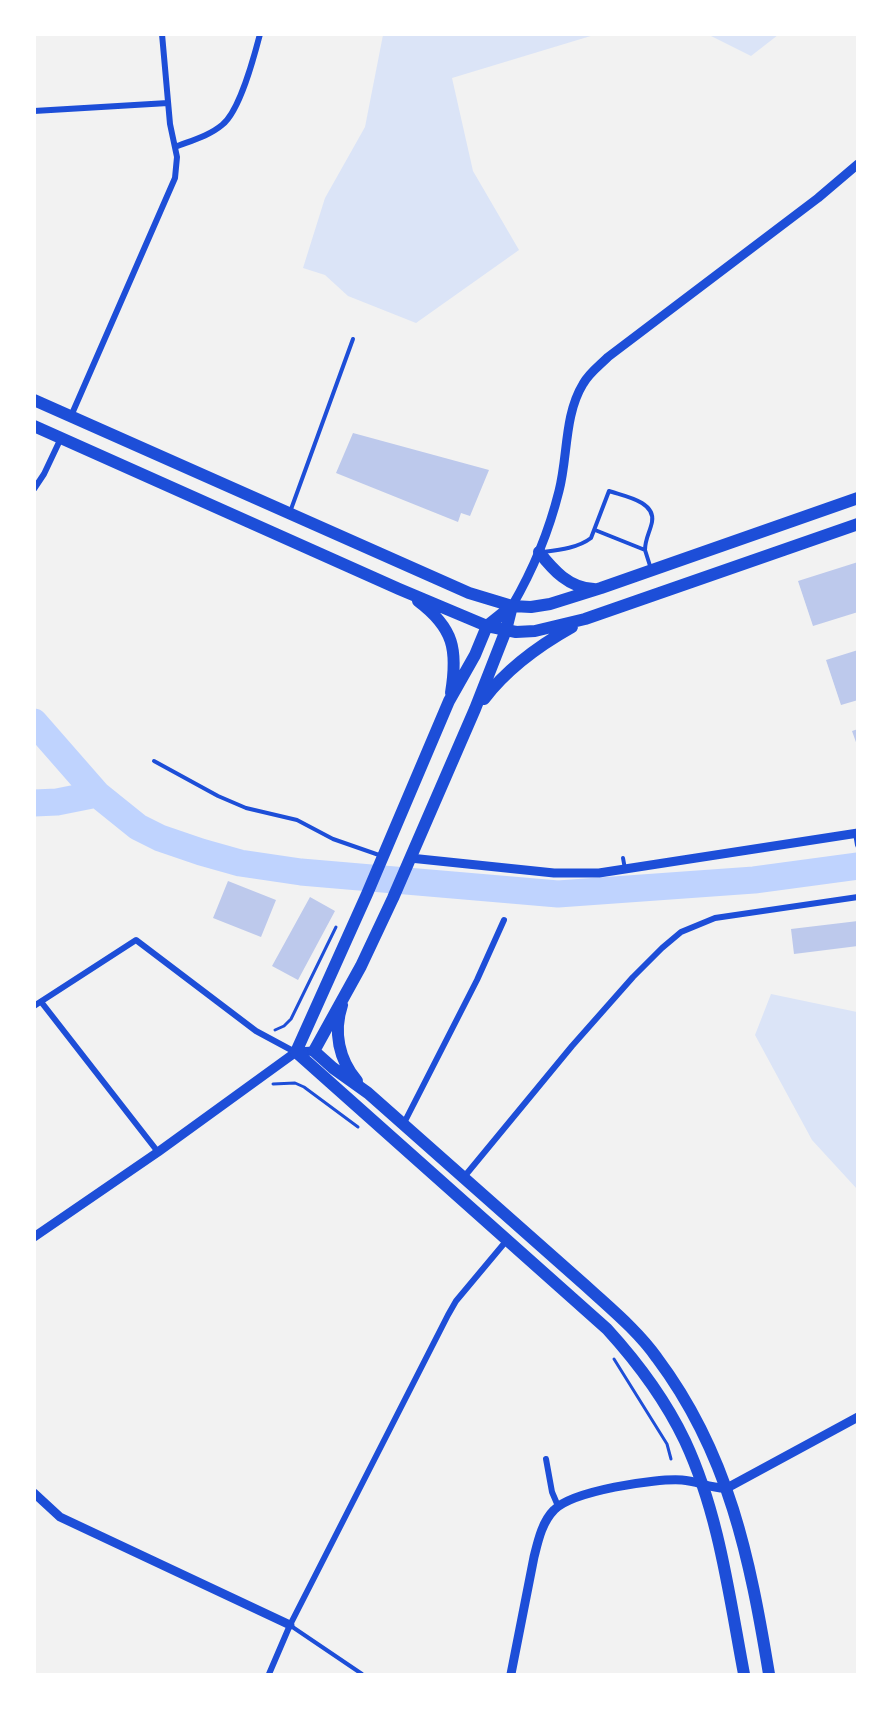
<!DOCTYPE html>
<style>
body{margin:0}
#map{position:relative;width:892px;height:1709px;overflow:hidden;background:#f2f2f2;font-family:Georgia,serif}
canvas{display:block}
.frame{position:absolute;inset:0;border:36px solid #fff;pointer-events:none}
</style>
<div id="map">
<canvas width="892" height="1709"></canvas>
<div class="frame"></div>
</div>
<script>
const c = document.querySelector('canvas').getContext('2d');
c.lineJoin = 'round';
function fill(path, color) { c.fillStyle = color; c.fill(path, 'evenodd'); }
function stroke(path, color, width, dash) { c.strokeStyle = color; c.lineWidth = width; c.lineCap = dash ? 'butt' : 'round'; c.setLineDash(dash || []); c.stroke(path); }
const green = new Path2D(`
 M 383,35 L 594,35 L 452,78 L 473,171 L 519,250 L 416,323 L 348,296 L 325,275 L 303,268 L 325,198 L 365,127 Z
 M 709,35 L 778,35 L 751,56 Z
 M 771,994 L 857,1012 L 857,1189 L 812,1140 L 755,1035 Z`);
const river = new Path2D(`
 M 34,722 L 97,794 L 138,827 L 160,838 L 201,852 L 240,863 L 301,872 L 558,894 L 754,880 L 858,866
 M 34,803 L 57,802 L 97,794`);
const building = new Path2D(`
 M 353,433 L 489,470 L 470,516 L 461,513 L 458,522 L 336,473 Z
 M 858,562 L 858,612 L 813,626 L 798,581 Z
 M 858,650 L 858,700 L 841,705 L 826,660 Z
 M 858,729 L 858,745 L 857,745 L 852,731 Z
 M 228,881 L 276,900 L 261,937 L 213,918 Z
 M 310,897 L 335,911 L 298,980 L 272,966 Z
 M 858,921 L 858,946 L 794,954 L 791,929 Z`);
const path = new Path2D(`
 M 275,1030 L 284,1026 L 291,1019 L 336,927
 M 273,1084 L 295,1083 L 304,1087 L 358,1127
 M 614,1359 L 667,1444 L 671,1459`);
const service = new Path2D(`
 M 290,512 L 353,339
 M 645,550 L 651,569
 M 543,552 C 559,550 578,548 591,538 L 609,491 C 623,496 656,501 652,522 C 650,532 645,539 645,550 L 595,530
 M 154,761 L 218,796 L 246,808 L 297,820 L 333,839 L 379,855
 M 623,858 L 625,869
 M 291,1626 L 362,1674`);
const minor = new Path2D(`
 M 34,111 L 168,103
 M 175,147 C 190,141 209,136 222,125 C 240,111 254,57 260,34
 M 71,416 L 175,178 L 177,157 L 170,124 L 162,34
 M 34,489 L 44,474 L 61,438
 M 856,833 L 858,845
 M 42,1003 L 158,1152
 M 34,1006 L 136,940 L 256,1031 L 295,1052
 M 403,1125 L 477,980 L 504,920
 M 464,1177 L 572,1046 L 633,977 L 662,948 L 681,932 L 715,918 L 858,897
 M 546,1459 L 552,1492 L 558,1506
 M 269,1674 L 290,1625 L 448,1315 L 456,1301 L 507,1240`);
const tertiary = new Path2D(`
 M 512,606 C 533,570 549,531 559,491 C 568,457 564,415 583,384 C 589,373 599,366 608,357 L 818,198 L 858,164
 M 410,858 L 554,873 L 599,873 L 858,833
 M 34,1237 L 158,1152 L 296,1052 L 314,1051
 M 34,1493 L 60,1517 L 290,1625
 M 511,1674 L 534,1557 C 538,1541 542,1522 554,1510 C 572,1491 655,1478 682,1480 C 698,1481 711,1489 727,1488 L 858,1417`);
const primary = new Path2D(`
 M 34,400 L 469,593 L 512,606 L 531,607 L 550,604 L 601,588 L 858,498
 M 34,426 L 399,589 L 487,626 L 516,632 L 535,631 L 585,619 L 858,524
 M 539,552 C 553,570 569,588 594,589
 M 418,601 C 454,628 458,650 451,693
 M 512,606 L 487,626 L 475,655 L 449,701 L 367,894 L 296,1052 L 607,1329 C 638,1363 665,1399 685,1441 C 719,1514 729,1595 744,1674
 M 512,606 L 506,630 L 475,709 L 393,898 L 361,966 L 314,1051 L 333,1068 L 368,1093 L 586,1286 C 611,1309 638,1331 657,1358 C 729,1454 750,1559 769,1674
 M 484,699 C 506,670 540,645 572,627
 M 342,1005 C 333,1032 339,1060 357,1081`);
fill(green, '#dbe4f7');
stroke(river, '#bfd3fe', 27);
fill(building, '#bdc9ec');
stroke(path, '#1d4ed8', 3);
stroke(service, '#1d4ed8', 4);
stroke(minor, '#1d4ed8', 6);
stroke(tertiary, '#1d4ed8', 9);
stroke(primary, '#1d4ed8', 12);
</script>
